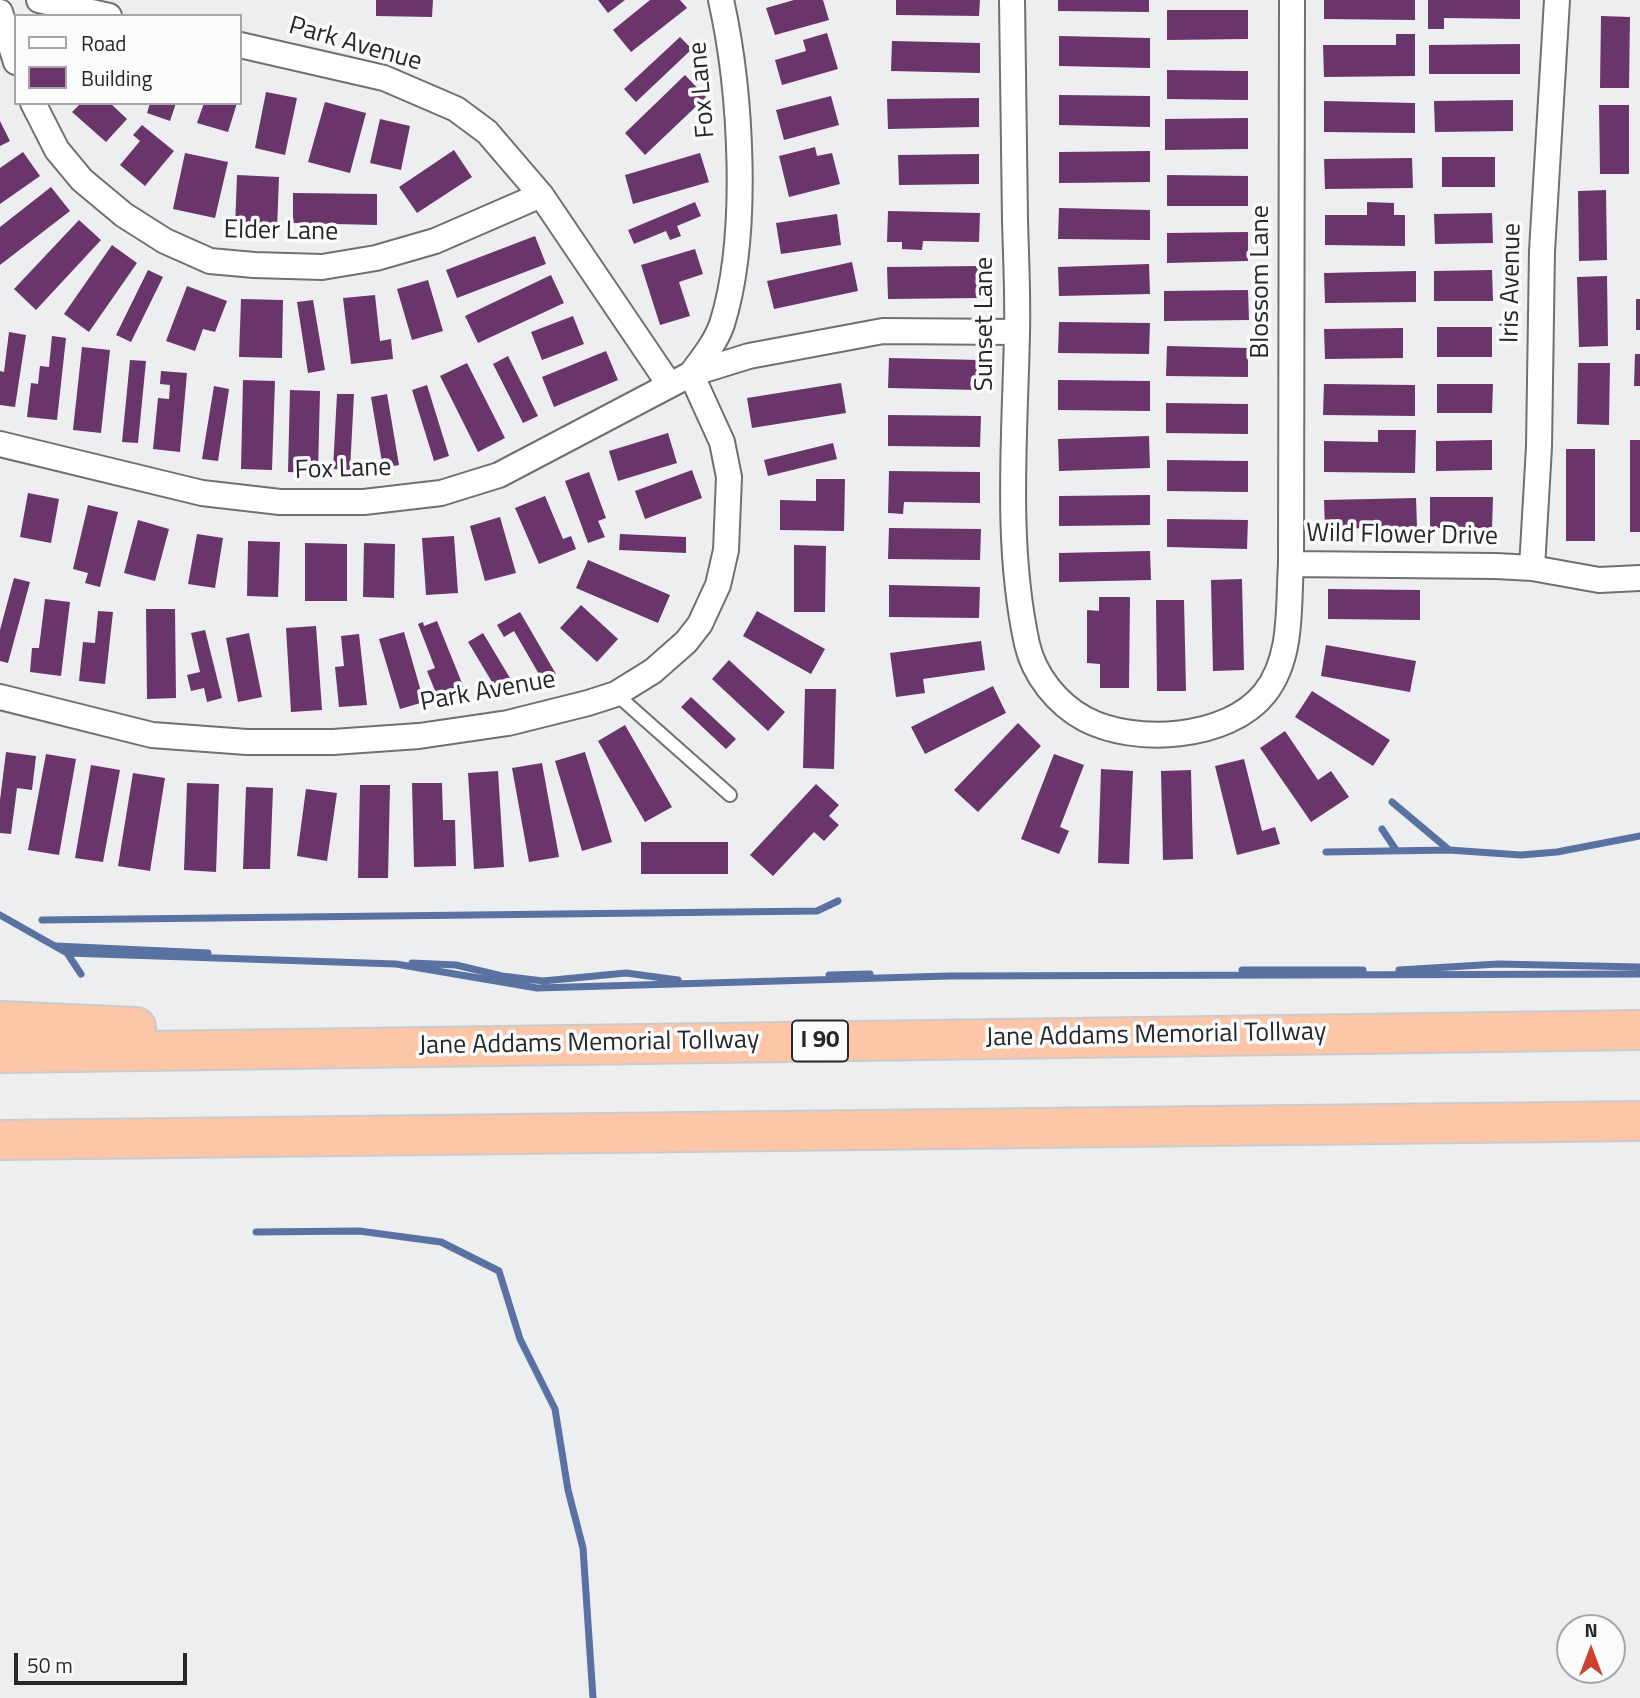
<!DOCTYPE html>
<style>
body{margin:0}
#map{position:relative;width:1640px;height:1698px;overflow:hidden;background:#edeef0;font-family:"Titillium Web",sans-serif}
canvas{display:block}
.legend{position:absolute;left:14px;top:14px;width:228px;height:91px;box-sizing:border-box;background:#fafbfd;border:2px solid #a6a6a8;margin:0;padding:9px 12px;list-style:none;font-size:21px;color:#272728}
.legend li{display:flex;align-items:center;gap:14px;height:35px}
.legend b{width:35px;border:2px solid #a6a6a8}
.north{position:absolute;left:1556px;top:1614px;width:70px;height:70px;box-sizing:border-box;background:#fafbfd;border:2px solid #a6a6a8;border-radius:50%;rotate:0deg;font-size:19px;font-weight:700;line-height:28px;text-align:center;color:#272728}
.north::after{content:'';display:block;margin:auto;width:24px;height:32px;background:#cd412f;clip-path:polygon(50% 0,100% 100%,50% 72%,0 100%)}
.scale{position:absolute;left:14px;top:1653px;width:173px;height:32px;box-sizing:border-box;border:4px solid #272728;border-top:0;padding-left:9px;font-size:21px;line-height:24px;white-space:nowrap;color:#272728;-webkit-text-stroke:5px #fafbfd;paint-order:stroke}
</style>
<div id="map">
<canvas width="1640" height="1698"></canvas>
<ul class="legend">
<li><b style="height:9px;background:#fff"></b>Road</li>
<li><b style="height:19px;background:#6a356b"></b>Building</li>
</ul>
<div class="north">N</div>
<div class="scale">50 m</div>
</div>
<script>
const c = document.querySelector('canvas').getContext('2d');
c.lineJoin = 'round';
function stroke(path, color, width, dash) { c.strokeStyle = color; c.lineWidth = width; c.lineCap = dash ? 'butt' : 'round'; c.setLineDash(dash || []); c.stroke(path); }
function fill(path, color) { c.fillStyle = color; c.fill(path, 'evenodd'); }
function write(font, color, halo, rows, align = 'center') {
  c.font = font + ' "Titillium Web",sans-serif'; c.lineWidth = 7; c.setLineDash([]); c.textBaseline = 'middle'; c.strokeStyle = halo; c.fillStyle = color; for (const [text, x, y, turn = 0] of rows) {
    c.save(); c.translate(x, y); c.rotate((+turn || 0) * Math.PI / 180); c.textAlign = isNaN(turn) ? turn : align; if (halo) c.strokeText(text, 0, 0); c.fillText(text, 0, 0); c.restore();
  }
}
const stream = new Path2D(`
 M 1392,802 L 1448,849
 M 1382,829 L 1396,850
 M 1326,852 L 1449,850 L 1521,855 L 1557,852 L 1640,836
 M 0,915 L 67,953 L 396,964 L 537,988 L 949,976 L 1640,974
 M 42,920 L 817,911 L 838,901
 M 56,946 L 208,953
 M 67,953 L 81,974
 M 412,963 L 456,965 L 502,976 L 543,981 L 626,973 L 678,980
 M 1242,970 L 1363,970
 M 1399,970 L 1498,964 L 1640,967
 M 829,975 L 870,974
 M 256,1232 L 359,1231 L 441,1242 L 499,1271 L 520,1339 L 555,1409 L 568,1490 L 583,1548 L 593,1698`);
const building = new Path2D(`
 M 376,0 L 433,0 L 432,17 L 376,16 Z
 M 598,0 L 625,0 L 608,13 Z
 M 650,0 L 680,0 L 687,8 L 631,52 L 613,30 Z
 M 794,0 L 823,0 L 829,20 L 775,35 L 766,8 Z
 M 896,0 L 980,0 L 979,16 L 896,15 Z
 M 1058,0 L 1149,0 L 1149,12 L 1058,11 Z
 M 1324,0 L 1415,0 L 1415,20 L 1324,19 Z
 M 1428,0 L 1520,0 L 1520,19 L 1444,18 L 1444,29 L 1428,29 Z
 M 1167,10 L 1248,10 L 1248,39 L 1167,40 Z
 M 1601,16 L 1630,17 L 1629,88 L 1600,88 Z
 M 827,33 L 838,69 L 782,85 L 775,60 L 806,51 L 803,40 Z
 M 1396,34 L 1415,34 L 1415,76 L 1324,77 L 1323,45 L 1396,45 Z
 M 1059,36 L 1150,38 L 1150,68 L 1059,66 Z
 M 680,37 L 692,49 L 636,102 L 624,89 Z
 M 892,41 L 980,43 L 980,73 L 891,71 Z
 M 1520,44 L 1520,74 L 1429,74 L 1429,45 Z
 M 1167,70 L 1248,71 L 1248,100 L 1167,99 Z
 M 685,75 L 706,97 L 645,155 L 625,133 Z
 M 266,92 L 297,98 L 285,155 L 255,148 Z
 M 1059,95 L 1150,96 L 1150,127 L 1059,125 Z
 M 831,96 L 839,125 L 784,140 L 776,110 Z
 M 979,98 L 979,127 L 888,129 L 887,99 Z
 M 1513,100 L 1513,131 L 1435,132 L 1434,101 Z
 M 1324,101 L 1415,103 L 1415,133 L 1324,132 Z
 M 325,102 L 366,113 L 350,173 L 308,162 Z
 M 81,103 L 110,103 L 127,119 L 106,142 L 72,112 Z
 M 150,103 L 176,103 L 170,121 L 147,113 Z
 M 204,103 L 237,103 L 228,132 L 197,123 Z
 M 1599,105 L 1629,105 L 1629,174 L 1600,174 Z
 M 1248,118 L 1248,149 L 1165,150 L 1165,119 Z
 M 380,119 L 410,126 L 401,170 L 370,163 Z
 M 0,121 L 10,141 L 0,146 Z
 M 142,125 L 174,151 L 145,186 L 120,165 L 140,141 L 133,135 Z
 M 815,147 L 817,156 L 832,153 L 840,184 L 789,197 L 779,156 Z
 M 454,150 L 472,177 L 417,213 L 399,187 Z
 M 1150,151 L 1150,182 L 1059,183 L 1059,152 Z
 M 23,152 L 40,176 L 0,204 L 0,168 Z
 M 185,153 L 228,162 L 215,218 L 173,209 Z
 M 700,153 L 709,182 L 633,204 L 625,175 Z
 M 979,154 L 979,184 L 899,185 L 898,155 Z
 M 1442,157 L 1495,157 L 1495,187 L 1442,187 Z
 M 1412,158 L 1413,188 L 1325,189 L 1324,159 Z
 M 237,175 L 279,177 L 277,230 L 235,228 Z
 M 1167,175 L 1248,176 L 1248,206 L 1167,206 Z
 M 51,187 L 70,211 L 0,265 L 0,227 Z
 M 1606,190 L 1607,260 L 1579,261 L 1578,191 Z
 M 293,193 L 377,194 L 377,225 L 293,223 Z
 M 695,202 L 701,216 L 677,226 L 681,236 L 670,240 L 666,231 L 634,244 L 628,230 Z
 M 1367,202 L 1394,203 L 1394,215 L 1405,215 L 1405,246 L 1325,245 L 1325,215 L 1367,215 Z
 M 1059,208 L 1150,210 L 1150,240 L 1058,239 Z
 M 888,211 L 980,213 L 979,242 L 923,241 L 922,250 L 902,249 L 902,242 L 887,242 Z
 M 1492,213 L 1493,243 L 1435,244 L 1434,214 Z
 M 837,214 L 841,245 L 781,254 L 776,223 Z
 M 79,220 L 101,240 L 36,310 L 14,289 Z
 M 1248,232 L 1248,261 L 1167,263 L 1167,233 Z
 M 535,236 L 546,264 L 457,298 L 446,270 Z
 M 112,245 L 137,263 L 89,332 L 64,314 Z
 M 695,249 L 703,274 L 679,282 L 690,316 L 660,325 L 641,265 Z
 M 852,262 L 858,291 L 774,309 L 767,281 Z
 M 1149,264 L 1150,294 L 1059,296 L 1058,267 Z
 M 979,266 L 980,298 L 888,299 L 887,267 Z
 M 148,270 L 163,277 L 131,342 L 116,335 Z
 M 1492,270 L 1493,301 L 1434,301 L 1434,271 Z
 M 1416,271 L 1416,302 L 1325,303 L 1324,273 Z
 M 551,275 L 564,303 L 478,343 L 465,316 Z
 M 1607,276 L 1608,346 L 1579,347 L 1577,277 Z
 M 428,280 L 443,331 L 412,340 L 397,289 Z
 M 187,286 L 227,301 L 215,332 L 203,329 L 195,351 L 166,341 Z
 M 1248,290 L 1249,320 L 1164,321 L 1164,291 Z
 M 375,295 L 380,341 L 391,339 L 393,359 L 351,364 L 343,298 Z
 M 241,299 L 283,300 L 282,358 L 239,357 Z
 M 1636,299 L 1640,299 L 1640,330 L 1636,330 Z
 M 313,300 L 325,370 L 308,373 L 297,302 Z
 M 573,316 L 584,344 L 542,360 L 531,332 Z
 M 1059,322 L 1150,323 L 1149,354 L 1058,353 Z
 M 1437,327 L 1492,327 L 1492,357 L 1437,357 Z
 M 1403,328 L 1403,358 L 1325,359 L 1324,329 Z
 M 9,332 L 26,335 L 15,407 L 0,405 L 0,371 L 4,372 Z
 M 52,336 L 66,338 L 57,420 L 27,417 L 31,383 L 38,384 L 40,366 L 49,367 Z
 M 1167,346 L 1248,348 L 1248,377 L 1166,376 Z
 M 82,347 L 110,350 L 101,433 L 73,430 Z
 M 606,351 L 618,380 L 554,407 L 542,377 Z
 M 1635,354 L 1640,354 L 1640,386 L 1634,386 Z
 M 508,356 L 538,416 L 523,423 L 493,364 Z
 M 889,358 L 980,360 L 979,390 L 888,388 Z
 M 130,360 L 146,361 L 138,443 L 122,442 Z
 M 467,363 L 505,438 L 478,452 L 440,376 Z
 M 1578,363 L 1610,363 L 1609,425 L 1577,424 Z
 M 161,371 L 187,373 L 180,452 L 153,449 L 158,398 L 169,399 L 170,385 L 160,384 Z
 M 243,380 L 275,381 L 272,470 L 241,469 Z
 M 1058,380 L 1150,381 L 1150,411 L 1058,410 Z
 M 841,383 L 846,413 L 752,428 L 747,398 Z
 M 1324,384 L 1415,385 L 1415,416 L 1323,415 Z
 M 1437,384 L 1493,384 L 1492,413 L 1437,413 Z
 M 427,385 L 449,456 L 434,461 L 412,390 Z
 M 214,386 L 229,389 L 218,461 L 202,459 Z
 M 290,390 L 320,391 L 318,473 L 288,472 Z
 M 337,394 L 354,394 L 350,470 L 333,469 Z
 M 387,394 L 399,465 L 383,468 L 371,397 Z
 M 1166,403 L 1248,404 L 1248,434 L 1166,433 Z
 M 888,415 L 981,416 L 980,447 L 888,446 Z
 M 1378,430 L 1416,430 L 1415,473 L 1324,472 L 1324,441 L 1378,442 Z
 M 668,433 L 677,463 L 618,481 L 609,451 Z
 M 1149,436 L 1150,468 L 1059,471 L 1058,439 Z
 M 1492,440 L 1492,470 L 1436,471 L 1436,441 Z
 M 1630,440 L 1640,440 L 1640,532 L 1630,532 Z
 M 833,443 L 837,459 L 768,476 L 764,460 Z
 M 1566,449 L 1595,449 L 1595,541 L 1566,541 Z
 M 1167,460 L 1248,461 L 1248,492 L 1167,491 Z
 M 692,470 L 702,498 L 645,519 L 635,491 Z
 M 889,471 L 980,472 L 980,503 L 904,502 L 903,514 L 888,513 Z
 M 589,472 L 606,518 L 598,521 L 605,537 L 588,543 L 565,481 Z
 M 816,479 L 845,479 L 844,531 L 780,530 L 780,500 L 816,501 Z
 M 28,493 L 59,499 L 51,543 L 20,537 Z
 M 1150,495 L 1150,525 L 1059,526 L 1059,496 Z
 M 545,496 L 563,539 L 571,536 L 576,549 L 539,564 L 515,508 Z
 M 1430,497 L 1493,497 L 1492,528 L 1430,528 Z
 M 1416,498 L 1417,527 L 1325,529 L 1324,500 Z
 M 88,505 L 118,512 L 100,587 L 85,583 L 88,573 L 73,569 Z
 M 500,517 L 516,573 L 485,581 L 470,526 Z
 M 1167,519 L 1248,520 L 1247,549 L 1167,547 Z
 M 138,520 L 169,529 L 155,581 L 124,573 Z
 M 889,528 L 981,529 L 980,560 L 888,559 Z
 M 197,534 L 223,538 L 215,588 L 188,584 Z
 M 620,534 L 686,537 L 686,553 L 619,550 Z
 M 454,536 L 458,593 L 426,595 L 422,538 Z
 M 248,541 L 280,542 L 278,597 L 247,596 Z
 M 305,543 L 347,544 L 347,601 L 305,601 Z
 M 364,543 L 395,544 L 394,598 L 363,597 Z
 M 794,545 L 826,546 L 825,612 L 794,612 Z
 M 1150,551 L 1151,580 L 1059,582 L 1059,553 Z
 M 588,560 L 670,595 L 658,623 L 576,588 Z
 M 14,578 L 30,582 L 8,663 L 0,661 L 0,630 Z
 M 1242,579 L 1244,670 L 1213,671 L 1211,580 Z
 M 889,585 L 980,587 L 979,618 L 889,617 Z
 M 1328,589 L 1420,590 L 1420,620 L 1328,619 Z
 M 1099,597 L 1130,597 L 1129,688 L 1100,688 L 1100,664 L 1087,663 L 1087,610 L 1099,611 Z
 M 45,599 L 70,602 L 61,676 L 30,672 L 32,648 L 39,648 Z
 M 1156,600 L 1184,600 L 1186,691 L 1157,691 Z
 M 581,605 L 618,639 L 597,662 L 560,628 Z
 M 146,609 L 175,609 L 176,698 L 147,699 Z
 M 98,611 L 113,612 L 105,684 L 79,681 L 83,642 L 95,643 Z
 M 757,611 L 825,649 L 811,674 L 743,636 Z
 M 520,612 L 556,674 L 543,681 L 514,631 L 504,637 L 497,625 Z
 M 437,621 L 466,693 L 440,703 L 427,671 L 435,668 L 418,624 L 423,622 L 424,626 Z
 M 316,626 L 322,710 L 291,712 L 286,628 Z
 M 205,630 L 222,698 L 207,702 L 204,688 L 191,691 L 187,675 L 200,672 L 191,633 Z
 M 404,632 L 424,702 L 400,709 L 379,639 Z
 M 249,633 L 262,697 L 238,702 L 226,638 Z
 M 483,633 L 513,683 L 498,692 L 468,642 Z
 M 359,634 L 367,705 L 339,707 L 335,667 L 344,666 L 341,636 Z
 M 981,641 L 985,670 L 923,679 L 925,693 L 896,697 L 890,653 Z
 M 1326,645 L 1416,661 L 1410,692 L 1321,676 Z
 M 729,660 L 785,712 L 768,731 L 712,679 Z
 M 993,686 L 1006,713 L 925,754 L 911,727 Z
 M 805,689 L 836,689 L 834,769 L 803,768 Z
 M 1312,691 L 1390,740 L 1373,766 L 1295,717 Z
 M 691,697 L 736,739 L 726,749 L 681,707 Z
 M 1018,723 L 1041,746 L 978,812 L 954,790 Z
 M 625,725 L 672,807 L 645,822 L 598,741 Z
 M 1285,731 L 1318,780 L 1331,771 L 1349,797 L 1311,822 L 1260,748 Z
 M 6,752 L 36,756 L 32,790 L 17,788 L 11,834 L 0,833 L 0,800 Z
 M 585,752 L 612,842 L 582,851 L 555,761 Z
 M 46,754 L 76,759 L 59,855 L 28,850 Z
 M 1054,754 L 1084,765 L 1060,827 L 1069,831 L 1059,854 L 1021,839 Z
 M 1244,759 L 1262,831 L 1275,827 L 1280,844 L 1237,855 L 1215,766 Z
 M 542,763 L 559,857 L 529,862 L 512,768 Z
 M 91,765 L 120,770 L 103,862 L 75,858 Z
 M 1101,769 L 1133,771 L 1129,864 L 1098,863 Z
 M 1191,770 L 1193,859 L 1163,860 L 1161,771 Z
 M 498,771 L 504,867 L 474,869 L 468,773 Z
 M 133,773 L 165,778 L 150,871 L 118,866 Z
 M 187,783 L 219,784 L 216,872 L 184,870 Z
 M 412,783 L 442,783 L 443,820 L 455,820 L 456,866 L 414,867 Z
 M 816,784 L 839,805 L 829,816 L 839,825 L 824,841 L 814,832 L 773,876 L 750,855 Z
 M 360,785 L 390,785 L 388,878 L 358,878 Z
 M 246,787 L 273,788 L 270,869 L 243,869 Z
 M 306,789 L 337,793 L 327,861 L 297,856 Z
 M 641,842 L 728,842 L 728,874 L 641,874 Z`);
const service = new Path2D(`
 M 616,694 L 730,795`);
const minor = new Path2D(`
 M 39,0 L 109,16
 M 1012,0 C 1013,73 1014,147 1015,220 C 1016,258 1018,296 1017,333 C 1015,436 1005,543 1027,644 C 1034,675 1057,704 1085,719 C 1134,745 1228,740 1265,693 C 1293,657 1288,608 1291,564 L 1292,0
 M 0,12 L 16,62
 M 240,45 L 384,78 L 456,109 L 487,132 L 541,195 L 669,384
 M 33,103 L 57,150 L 82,180 L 124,215 L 165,241 L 210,261 L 254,265 L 322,267 L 376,258 L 435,241 L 541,195
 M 0,444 L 202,493 L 280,502 L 364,502 L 441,493 L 499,475 L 691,374 L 749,356 L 883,331 L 1017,332
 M 1291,564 L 1496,566 L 1532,568 L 1599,580 L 1640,578
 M 1532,568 L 1539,447 L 1542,251 L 1557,0
 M 0,697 L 152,735 L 247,742 L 333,742 L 419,736 L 508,723 L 588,703 L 616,694 L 653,671 L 686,642 L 700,624 L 718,585 L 726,550 L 729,477 L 722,442 L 691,374 C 702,359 716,342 722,324 C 750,235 741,90 721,0`);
const motorway = new Path2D(`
 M 0,1021 L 136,1027
 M 0,1053 L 1640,1030
 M 0,1140 L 1640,1121`);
const shields = [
 [820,1041,56]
];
const shieldNames = [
 ["I 90",820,1041]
];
const streetNames = [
 ["Park Avenue",355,45,16],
 ["Fox Lane",703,90,-95],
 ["Elder Lane",281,232,1],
 ["Blossom Lane",1262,282,-90],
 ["Iris Avenue",1512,283,-89],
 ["Sunset Lane",986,324,-90],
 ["Fox Lane",343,470,-2],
 ["Wild Flower Drive",1402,536,1],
 ["Park Avenue",488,692,-10],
 ["Jane Addams Memorial Tollway",1156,1036,-1],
 ["Jane Addams Memorial Tollway",589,1044,-1]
];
stroke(stream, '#5a72a1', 7);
fill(building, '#6a356b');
stroke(service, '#6f7071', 16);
stroke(minor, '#6f7071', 28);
stroke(motorway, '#cbcbcb', 42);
stroke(service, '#fff', 12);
stroke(minor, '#fff', 24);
stroke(motorway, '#fec6a8', 38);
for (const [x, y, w] of shields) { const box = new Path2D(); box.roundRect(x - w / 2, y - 20.5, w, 41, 5); c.fillStyle = '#fafbfd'; c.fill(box); stroke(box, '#272728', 2); }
write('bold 24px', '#272728', null, shieldNames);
write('26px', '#272728', '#fafbfd', streetNames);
</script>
